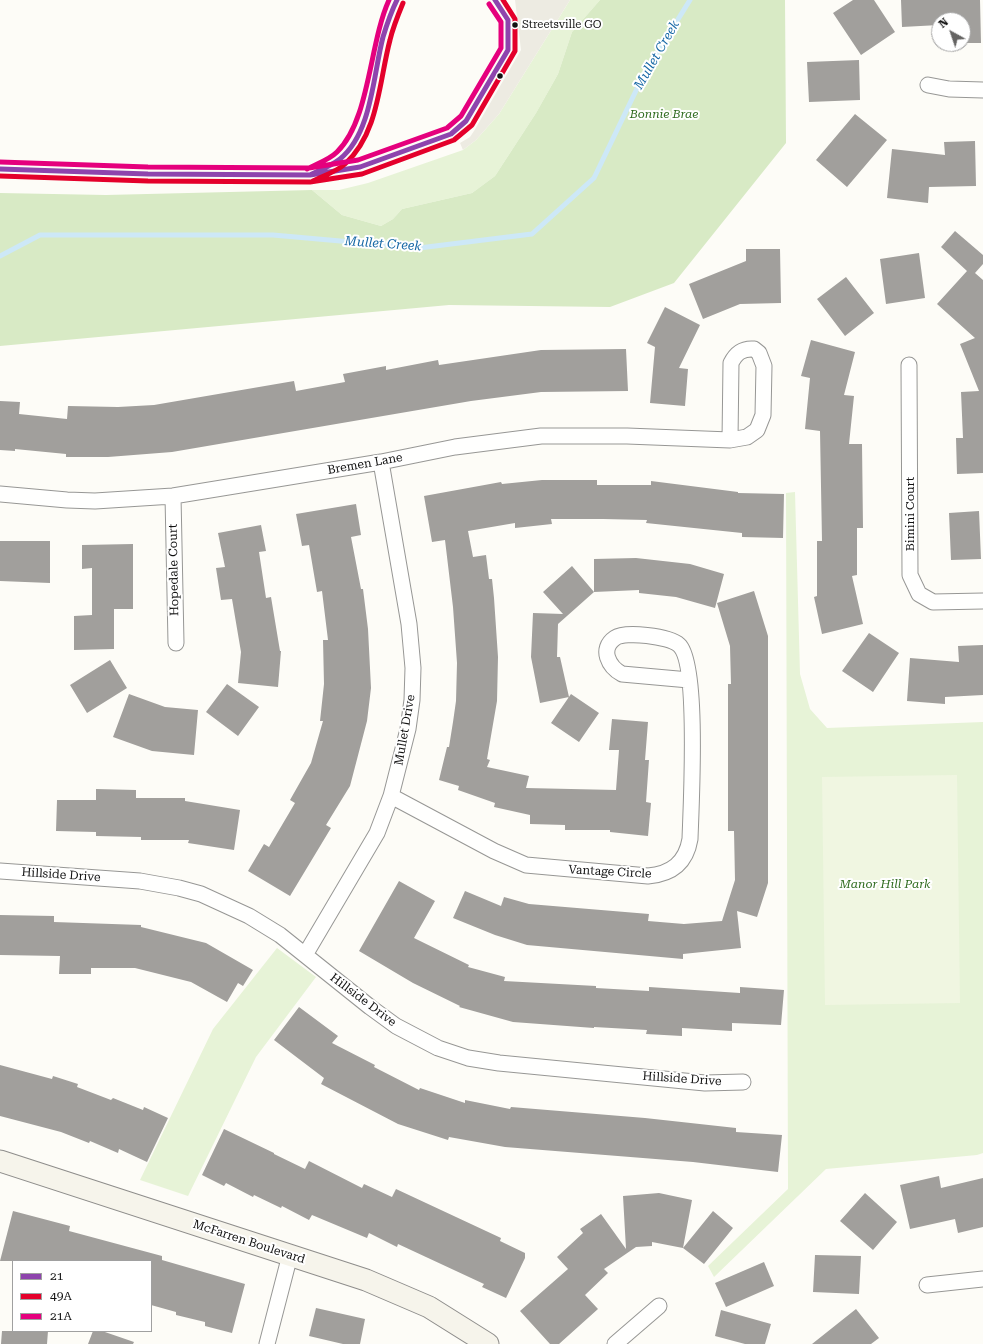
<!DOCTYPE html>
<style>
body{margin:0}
#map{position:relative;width:983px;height:1344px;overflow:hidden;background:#fdfcf7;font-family:"Roboto Serif",serif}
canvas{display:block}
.legend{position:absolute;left:12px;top:1260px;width:140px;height:72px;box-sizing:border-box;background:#fff;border:1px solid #a0a0a0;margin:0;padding:5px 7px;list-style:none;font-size:12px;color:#111}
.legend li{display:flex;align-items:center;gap:8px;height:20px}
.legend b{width:20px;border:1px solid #a0a0a0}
.north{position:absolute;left:931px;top:12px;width:40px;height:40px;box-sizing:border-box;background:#fff;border:1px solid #a0a0a0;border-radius:50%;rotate:320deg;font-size:11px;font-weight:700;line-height:16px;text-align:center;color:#111}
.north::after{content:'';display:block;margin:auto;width:14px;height:18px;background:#646362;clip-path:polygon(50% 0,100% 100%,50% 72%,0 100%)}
</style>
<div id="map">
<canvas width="983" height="1344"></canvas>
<ul class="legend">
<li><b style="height:5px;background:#8e44ad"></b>21</li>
<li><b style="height:5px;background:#e4002b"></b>49A</li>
<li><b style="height:5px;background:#e5007d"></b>21A</li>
</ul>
<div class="north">N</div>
</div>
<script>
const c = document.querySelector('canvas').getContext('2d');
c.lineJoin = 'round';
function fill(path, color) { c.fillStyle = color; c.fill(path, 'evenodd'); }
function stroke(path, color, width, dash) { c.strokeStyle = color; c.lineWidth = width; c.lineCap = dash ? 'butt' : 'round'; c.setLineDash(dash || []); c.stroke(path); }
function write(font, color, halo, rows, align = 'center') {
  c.font = font + ' "Roboto Serif",serif'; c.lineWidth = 4; c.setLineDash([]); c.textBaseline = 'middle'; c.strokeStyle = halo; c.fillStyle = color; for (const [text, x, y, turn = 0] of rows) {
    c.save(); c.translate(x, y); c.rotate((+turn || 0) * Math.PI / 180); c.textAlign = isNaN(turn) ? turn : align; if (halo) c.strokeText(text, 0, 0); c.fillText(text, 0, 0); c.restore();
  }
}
const green = new Path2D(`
 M 570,0 L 600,0 L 572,32 L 558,74 L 536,113 L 495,176 L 472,193 L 402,209 L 393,219 L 381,226 L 342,215 L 312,190 L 339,190 L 368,183 L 463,150 L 476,140 L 499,114 Z
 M 795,492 L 800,674 L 810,709 L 827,728 L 983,722 L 983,1153 L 977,1155 L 826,1169 L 714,1277 L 708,1266 L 788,1189 L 786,493 Z
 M 277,948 L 316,977 L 256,1057 L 188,1196 L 140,1180 L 213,1029 Z`);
const forest = new Path2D(`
 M 600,0 L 785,0 L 786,143 L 674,283 L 610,307 L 449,305 L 0,346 L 0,193 L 106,195 L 312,190 L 342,215 L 381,226 L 393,219 L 402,209 L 472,193 L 495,176 L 536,113 L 558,74 L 572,32 Z`);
const pitch = new Path2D(`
 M 957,775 L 960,1003 L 825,1005 L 822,777 Z`);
const plaza = new Path2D(`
 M 515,0 L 570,0 L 499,114 L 476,140 L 463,150 L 460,143 L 470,137 L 474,131 L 521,50 Z`);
const stream = new Path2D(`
 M 0,256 L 40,235 L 273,235 L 419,248 L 532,234 L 594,178 L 644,74 L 690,0`);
const building = new Path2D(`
 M 853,0 L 874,0 L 895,32 L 861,55 L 833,13 Z
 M 901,0 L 980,0 L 981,43 L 963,43 L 963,20 L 939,20 L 939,25 L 902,27 Z
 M 859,60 L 860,100 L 809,102 L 807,62 Z
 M 855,114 L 887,140 L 847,187 L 816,160 Z
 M 975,141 L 976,186 L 929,187 L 928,203 L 887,198 L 892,149 L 945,155 L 944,142 Z
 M 955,231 L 983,255 L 983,264 L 975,273 L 983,280 L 983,473 L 957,474 L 956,438 L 963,438 L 961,392 L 979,391 L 960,344 L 975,338 L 937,304 L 967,271 L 941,247 Z
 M 746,249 L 780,249 L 781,303 L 740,304 L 703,319 L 689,284 L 746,261 Z
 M 919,253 L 925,298 L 886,304 L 880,259 Z
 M 846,277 L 874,313 L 845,336 L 817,299 Z
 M 665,307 L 700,325 L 679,368 L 688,369 L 685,406 L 650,403 L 655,347 L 647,343 Z
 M 811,340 L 855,352 L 844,395 L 854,396 L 849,444 L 862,444 L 863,528 L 857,528 L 857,575 L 852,576 L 863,624 L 822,634 L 814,597 L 817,596 L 817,541 L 822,541 L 820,431 L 805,429 L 810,378 L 801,376 Z
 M 626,349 L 628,391 L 541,392 L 471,401 L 172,452 L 108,457 L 66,457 L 66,454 L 15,449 L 15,451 L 0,450 L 0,401 L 20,402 L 19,414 L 67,419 L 68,406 L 118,407 L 154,405 L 294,381 L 296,391 L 345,382 L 343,374 L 386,366 L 386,370 L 438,360 L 439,365 L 541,350 Z
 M 542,480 L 597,480 L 597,485 L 651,485 L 651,481 L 738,492 L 738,493 L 784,494 L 783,538 L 742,537 L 742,533 L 646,523 L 647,520 L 603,519 L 551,519 L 552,524 L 515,528 L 515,523 L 468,531 L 473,557 L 486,555 L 489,579 L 492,579 L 494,598 L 498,657 L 497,701 L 487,759 L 490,760 L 487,767 L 529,776 L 526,788 L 616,790 L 619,750 L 609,750 L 612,719 L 648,722 L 645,760 L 649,760 L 646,802 L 651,803 L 648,836 L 610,832 L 610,830 L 565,830 L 565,825 L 530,824 L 530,815 L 494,807 L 495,803 L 458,790 L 459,786 L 439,780 L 447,747 L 449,747 L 453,722 L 456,701 L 457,663 L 453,607 L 445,540 L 432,542 L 424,496 L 501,482 L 502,484 Z
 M 356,504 L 361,535 L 351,537 L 361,589 L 363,589 L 368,629 L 371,688 L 367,721 L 350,786 L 326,825 L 331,828 L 290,896 L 248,871 L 264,844 L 269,847 L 295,803 L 290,800 L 311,763 L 323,721 L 320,721 L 324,684 L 323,640 L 328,640 L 322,591 L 317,592 L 309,545 L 302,546 L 296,514 Z
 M 979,511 L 981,559 L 951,560 L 949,513 Z
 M 261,525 L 266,551 L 259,552 L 266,598 L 271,597 L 280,651 L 281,651 L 278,687 L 238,683 L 241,652 L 232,599 L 221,600 L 216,568 L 225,567 L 218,533 Z
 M 0,541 L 50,541 L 50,583 L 0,581 Z
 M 133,544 L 133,609 L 114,609 L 114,649 L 74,650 L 74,616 L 92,615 L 92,568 L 82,569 L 82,545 Z
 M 636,558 L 690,564 L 724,574 L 715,608 L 676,597 L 639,593 L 639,590 L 594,592 L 594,559 Z
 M 572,566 L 594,592 L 558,624 L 557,657 L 560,657 L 569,697 L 540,703 L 531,657 L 533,613 L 563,614 L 543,592 Z
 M 754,591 L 768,636 L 768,883 L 757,917 L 737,911 L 741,948 L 683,954 L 683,959 L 527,945 L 495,935 L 453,918 L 465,891 L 501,906 L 504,897 L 529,904 L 649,914 L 648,921 L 684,924 L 722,921 L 735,880 L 734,831 L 728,831 L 728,684 L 731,684 L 730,646 L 717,603 Z
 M 869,633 L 899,653 L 873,692 L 842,671 Z
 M 983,645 L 983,695 L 945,697 L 945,704 L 907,701 L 910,658 L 959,662 L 958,646 Z
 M 110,660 L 127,688 L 87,713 L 70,685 Z
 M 227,684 L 259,707 L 238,736 L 206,712 Z
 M 129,694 L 165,707 L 198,710 L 194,755 L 152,751 L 113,737 Z
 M 571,694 L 599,713 L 579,742 L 551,723 Z
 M 96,789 L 136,790 L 136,798 L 185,798 L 185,801 L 240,810 L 234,850 L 188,843 L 189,840 L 141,840 L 141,837 L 96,836 L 96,832 L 56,831 L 57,800 L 96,800 Z
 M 399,881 L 435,901 L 414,938 L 469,965 L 468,967 L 505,977 L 504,981 L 596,986 L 596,988 L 649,991 L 649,987 L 740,993 L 740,987 L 784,990 L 781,1025 L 732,1023 L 732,1031 L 682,1028 L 682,1036 L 646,1034 L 647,1030 L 594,1027 L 594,1028 L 513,1022 L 459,1007 L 460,1006 L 413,983 L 359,951 Z
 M 0,915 L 54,916 L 54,922 L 141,925 L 141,927 L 206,943 L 253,970 L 243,986 L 238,983 L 227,1002 L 191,982 L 135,968 L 91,968 L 91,974 L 59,974 L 60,956 L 0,955 Z
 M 299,1007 L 338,1036 L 332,1043 L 375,1065 L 374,1067 L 419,1090 L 420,1088 L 465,1103 L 465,1100 L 510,1109 L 511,1107 L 645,1118 L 736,1128 L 736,1132 L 782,1135 L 778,1172 L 693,1162 L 505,1147 L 449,1137 L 448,1140 L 398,1124 L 321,1084 L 324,1078 L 274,1040 Z
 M 0,1065 L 52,1079 L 53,1076 L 78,1084 L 77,1087 L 111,1100 L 113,1098 L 143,1110 L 144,1107 L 168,1118 L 147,1162 L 119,1149 L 118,1153 L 90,1141 L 89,1143 L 61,1132 L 0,1116 Z
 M 224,1129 L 274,1153 L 274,1154 L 305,1169 L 309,1161 L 362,1188 L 364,1184 L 392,1197 L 396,1189 L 501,1238 L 500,1241 L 525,1253 L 525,1258 L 506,1298 L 482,1287 L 484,1284 L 398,1244 L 397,1247 L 369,1233 L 367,1238 L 312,1215 L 309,1220 L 282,1206 L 281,1208 L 254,1195 L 253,1197 L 226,1183 L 224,1186 L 202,1175 Z
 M 939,1176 L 941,1188 L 983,1178 L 983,1227 L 958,1233 L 955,1219 L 910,1229 L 900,1185 Z
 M 659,1193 L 692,1200 L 683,1248 L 652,1242 L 652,1246 L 636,1247 L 604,1269 L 608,1273 L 585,1295 L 598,1309 L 559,1344 L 550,1344 L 520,1311 L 568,1269 L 557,1257 L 583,1233 L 580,1229 L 601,1214 L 626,1249 L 623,1196 Z
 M 865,1193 L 897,1222 L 873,1250 L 840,1221 Z
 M 13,1211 L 70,1226 L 69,1231 L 162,1256 L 162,1260 L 245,1284 L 232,1333 L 205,1326 L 205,1322 L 176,1315 L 176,1312 L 151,1305 L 151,1261 L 0,1261 Z
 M 713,1211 L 733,1228 L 704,1264 L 683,1248 Z
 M 815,1255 L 861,1256 L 859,1294 L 813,1292 Z
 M 764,1262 L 774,1286 L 726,1307 L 715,1283 Z
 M 316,1308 L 365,1319 L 360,1344 L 343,1344 L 309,1336 Z
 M 856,1309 L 879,1338 L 871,1344 L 812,1344 Z
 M 721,1310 L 771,1324 L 765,1344 L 745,1344 L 715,1336 Z
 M 2,1331 L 48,1331 L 47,1344 L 1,1344 Z
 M 93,1331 L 102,1331 L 134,1342 L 133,1344 L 88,1344 Z`);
const street = new Path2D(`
 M 928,85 L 949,89 L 983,90
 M 909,365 L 910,575 L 919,594 L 933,602 L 983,601
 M 0,494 L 67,500 L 95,501 L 173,496 L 381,462 L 455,447 L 541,436 L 627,436 L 730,440 L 747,437 L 757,430 L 763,415 L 764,366 L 759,353 L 754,349 C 742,348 736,353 731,363 L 730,440
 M 173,496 L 176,643
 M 391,796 L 494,851 L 526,865 L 648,876 C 671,874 686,863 690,839 C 691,807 699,663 679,645 C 669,636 625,631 615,638 C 599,649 609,667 622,674 L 689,680
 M 0,871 L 140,881 L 179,888 L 201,894 L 249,916 L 280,935 L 370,1007 L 396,1026 L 438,1048 L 468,1058 L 499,1063 L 705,1083 L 743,1082
 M 305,955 L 377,833 L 391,796 L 408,729 L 412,700 L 413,668 L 409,624 L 381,462
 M 927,1285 L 983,1279
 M 267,1344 L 290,1255
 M 615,1344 L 659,1306`);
const secondary = new Path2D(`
 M 0,1161 L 366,1280 L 429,1307 L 488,1344`);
const bus1 = new Path2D(`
 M 0,169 L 148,174 L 310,175 L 360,167 L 451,134 L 466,121 L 508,50 L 508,20 L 495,0
 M 310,175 C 320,170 331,166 340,159 C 372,133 373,75 383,37 C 387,24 391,12 397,0`);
const bus2 = new Path2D(`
 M 0,176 L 148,181 L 310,182 L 362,174 L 454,140 L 472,125 L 515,51 L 515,19 L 503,0
 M 313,181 C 323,176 336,172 345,164 C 379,133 379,81 390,40 C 393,27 398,15 403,3`);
const bus3 = new Path2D(`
 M 0,162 L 148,167 L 309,168 L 358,160 L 447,128 L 461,116 L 501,48 L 501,22 L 489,4
 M 307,169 C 316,164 329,160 337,152 C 370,120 369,44 389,0`);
const markers = [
 [515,25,3.5,"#111"],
 [500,76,3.5,"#111"]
];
const busNames = [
 ["Streetsville GO",522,25]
];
const parkNames = [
 ["Bonnie Brae",664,114],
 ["Manor Hill Park",885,884]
];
const streetNames = [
 ["Bremen Lane",365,464,-10],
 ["Bimini Court",910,514,-90],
 ["Hopedale Court",174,570,-91],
 ["Mullet Drive",405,730,-80],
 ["Vantage Circle",610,872,3],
 ["Hillside Drive",61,875,4],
 ["Hillside Drive",363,1000,37],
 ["Hillside Drive",682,1079,4],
 ["McFarren Boulevard",249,1242,18]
];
const waterNames = [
 ["Mullet Creek",657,55,-60],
 ["Mullet Creek",383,244,4]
];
fill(green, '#e7f3d7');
fill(forest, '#d8eac5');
fill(pitch, '#f0f6e1');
fill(plaza, '#edebe2');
stroke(stream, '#cde8f7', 5);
fill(building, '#a19f9c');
stroke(street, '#979795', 17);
stroke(secondary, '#8e8d8b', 23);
stroke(street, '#fffffe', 15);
stroke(secondary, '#f6f4eb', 21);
stroke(bus1, '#8e44ad', 5);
stroke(bus2, '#e4002b', 5);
stroke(bus3, '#e5007d', 5);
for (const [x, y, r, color] of markers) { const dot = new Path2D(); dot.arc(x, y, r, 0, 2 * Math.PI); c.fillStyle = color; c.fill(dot); stroke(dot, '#fff', 1.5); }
write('11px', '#111', '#fff', busNames, 'left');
write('italic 12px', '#2f6b1f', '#fff', parkNames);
write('12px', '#111', '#fff', streetNames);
write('italic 13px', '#1768a6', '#fff', waterNames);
</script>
